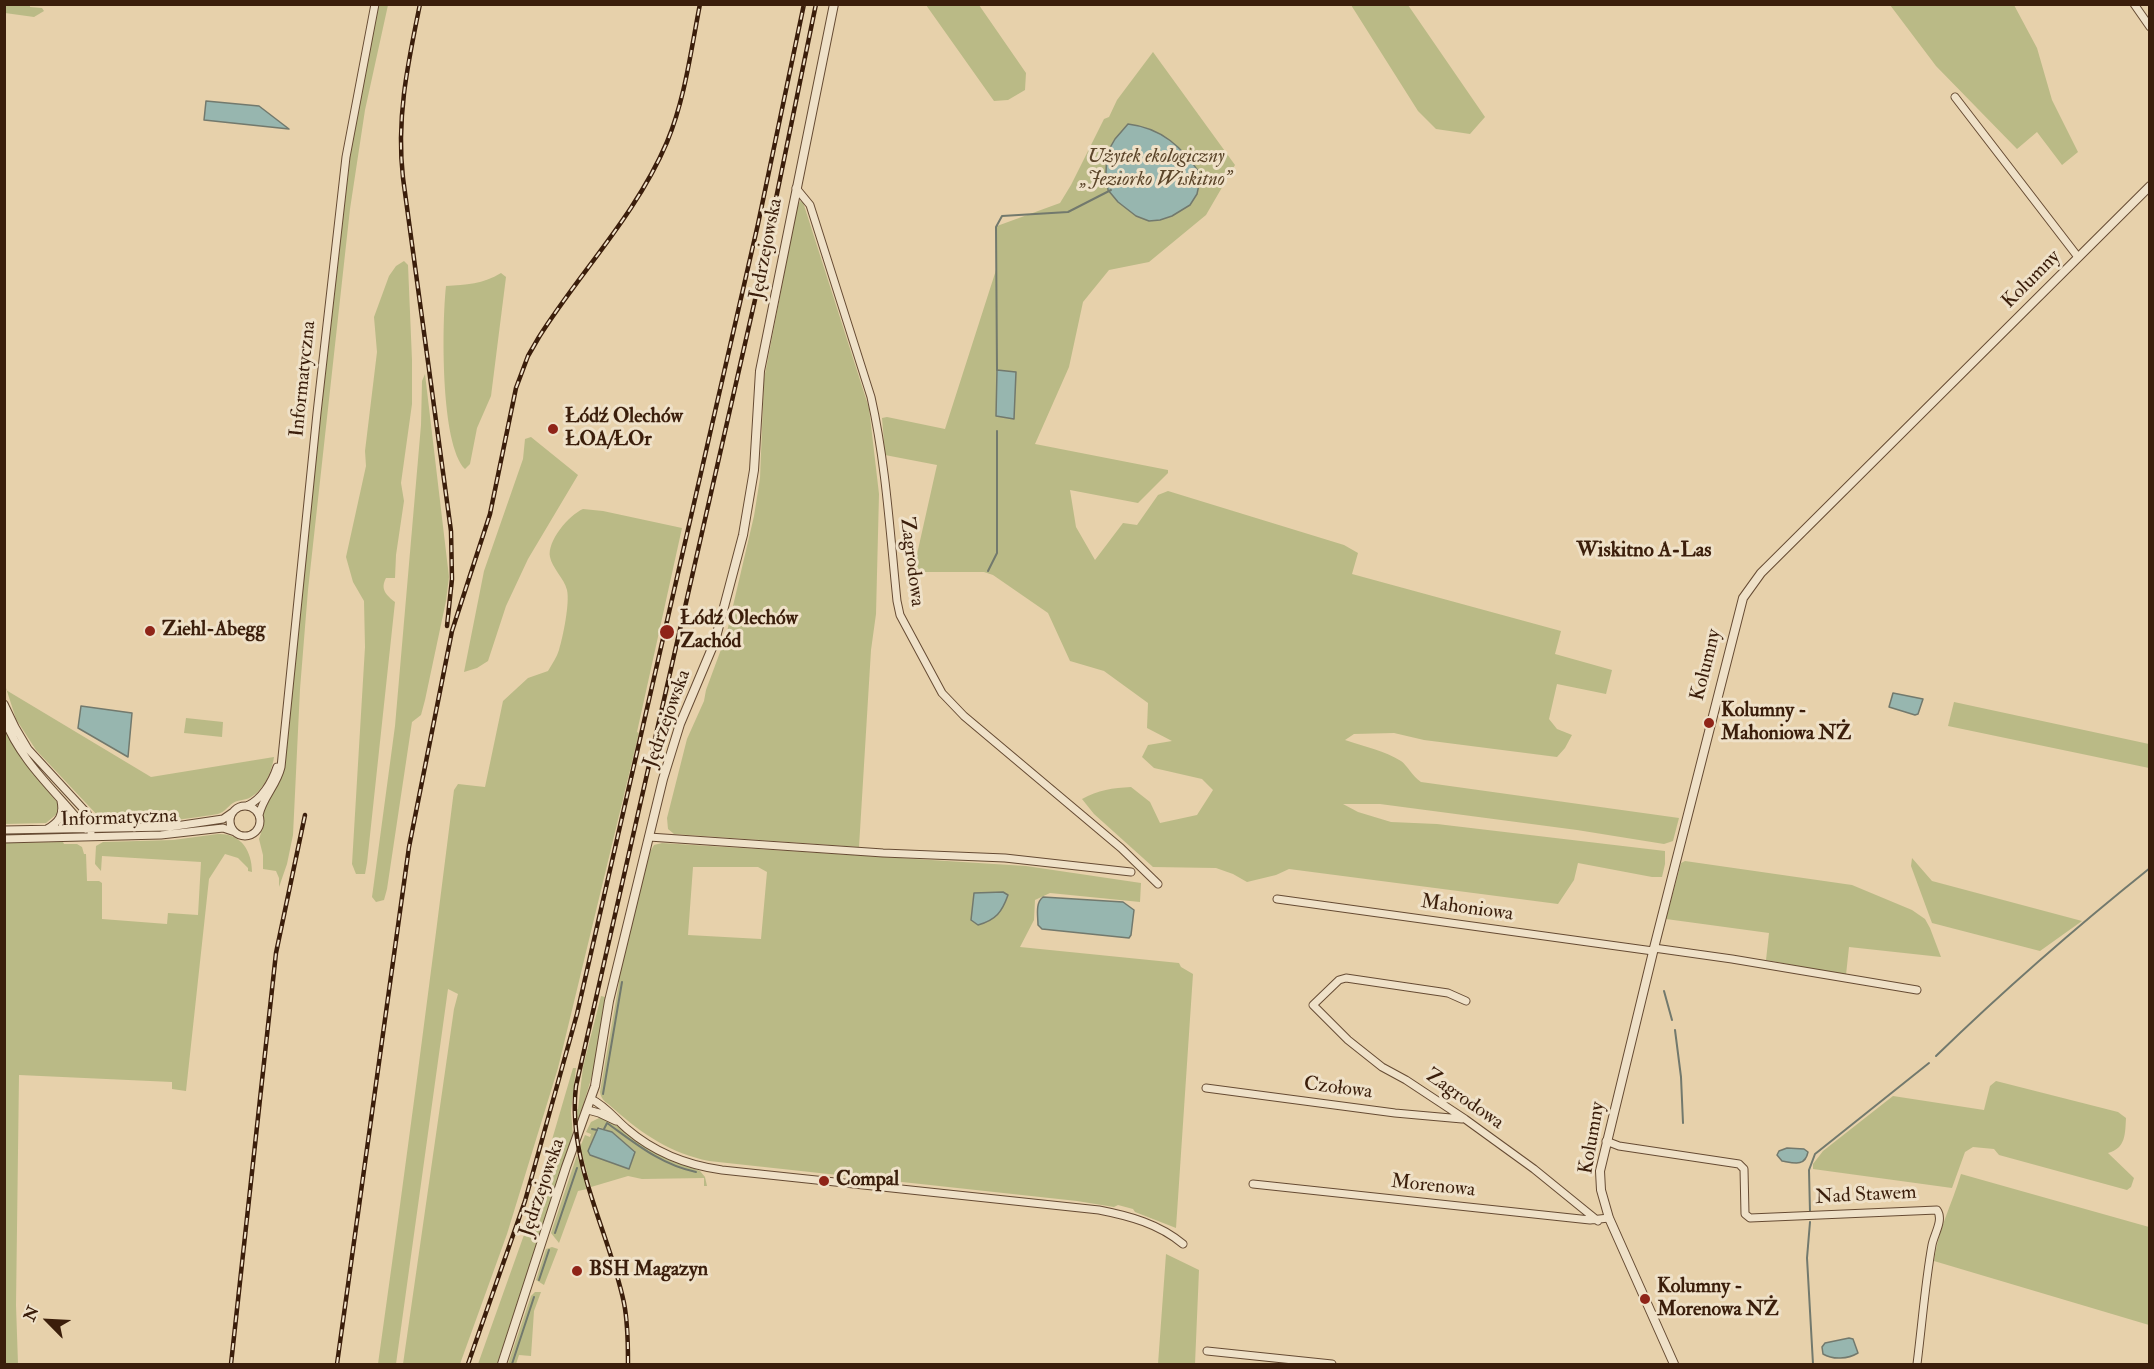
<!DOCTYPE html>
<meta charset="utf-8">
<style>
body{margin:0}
#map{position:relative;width:2154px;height:1369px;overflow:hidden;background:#e7d1ab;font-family:"IM FELL Double Pica",serif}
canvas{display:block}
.frame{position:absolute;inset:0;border:6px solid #3b1e0b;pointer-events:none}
.north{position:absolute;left:18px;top:1291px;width:60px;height:60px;-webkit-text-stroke:4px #efe1c8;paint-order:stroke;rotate:294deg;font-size:16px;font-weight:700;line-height:24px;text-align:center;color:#3b1e0b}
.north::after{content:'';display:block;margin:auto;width:21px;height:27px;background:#3b1e0b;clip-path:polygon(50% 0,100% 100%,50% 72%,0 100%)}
</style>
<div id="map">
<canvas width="2154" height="1369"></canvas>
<div class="frame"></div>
<div class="north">N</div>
</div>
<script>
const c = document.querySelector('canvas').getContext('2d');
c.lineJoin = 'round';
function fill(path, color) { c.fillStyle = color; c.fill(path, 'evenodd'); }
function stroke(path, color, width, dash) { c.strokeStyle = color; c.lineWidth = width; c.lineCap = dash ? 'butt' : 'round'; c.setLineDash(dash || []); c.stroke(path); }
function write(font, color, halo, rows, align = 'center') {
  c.font = font + ' "IM FELL Double Pica",serif'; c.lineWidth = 6; c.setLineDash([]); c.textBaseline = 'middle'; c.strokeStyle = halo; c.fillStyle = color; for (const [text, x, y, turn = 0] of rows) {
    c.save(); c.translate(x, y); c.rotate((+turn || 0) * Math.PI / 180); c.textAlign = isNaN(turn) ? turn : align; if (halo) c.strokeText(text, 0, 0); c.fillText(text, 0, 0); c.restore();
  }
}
const green = new Path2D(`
 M 5,4 L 30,5 L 30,7 L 42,8 L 44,11 L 34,17 L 5,13 Z
 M 378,5 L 388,5 L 365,110 L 350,209 L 308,590 L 300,689 L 293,835 L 287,864 L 279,887 L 279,878 L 276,871 L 263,869 L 263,855 L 259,839 L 264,824 L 263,813 L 265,804 L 280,781 L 284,764 L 320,422 L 351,148 Z
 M 926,5 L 979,5 L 1026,73 L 1025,90 L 1008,100 L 994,101 Z
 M 1351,5 L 1408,5 L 1485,117 L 1470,134 L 1436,129 L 1418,111 Z
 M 1890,5 L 2014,5 L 2037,48 L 2052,100 L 2078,152 L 2062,165 L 2037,132 L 2017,149 L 1936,66 Z
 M 1153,52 L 1235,165 L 1206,215 L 1149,262 L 1109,270 L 1083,302 L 1069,367 L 1035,444 L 1168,470 L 1168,473 L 1138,503 L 1070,490 L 1076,527 L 1095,560 L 1123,523 L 1137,525 L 1158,495 L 1168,491 L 1344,545 L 1358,553 L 1352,574 L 1561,631 L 1555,654 L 1612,670 L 1606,694 L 1557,684 L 1549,719 L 1557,729 L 1572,735 L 1565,748 L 1557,757 L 1424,740 L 1394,733 L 1354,734 L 1345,740 C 1363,746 1385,751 1401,761 C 1407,765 1412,776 1421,782 L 1679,818 L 1673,841 L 1664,844 L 1577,830 L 1380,804 L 1343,804 L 1358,812 L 1391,822 L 1437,824 L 1665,851 L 1665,864 L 1662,877 L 1652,877 L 1578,863 L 1574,880 L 1558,904 L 1289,869 L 1276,875 L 1247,882 L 1233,874 L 1216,868 L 1153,867 L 1094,814 L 1082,799 C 1098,790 1113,788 1131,787 L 1150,802 L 1160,823 L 1197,815 L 1213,790 L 1202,779 L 1154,768 L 1142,757 L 1148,745 L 1172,741 L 1147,728 L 1148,703 L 1104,671 L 1070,661 L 1048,613 L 993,575 L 984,572 L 913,572 L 937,465 L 885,455 L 882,418 L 887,417 L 945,429 L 997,267 L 997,226 L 1060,203 L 1071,185 L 1104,119 L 1109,117 L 1117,100 Z
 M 800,201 L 803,202 L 869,408 L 879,494 L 876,614 L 871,650 L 859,847 L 674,834 L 668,829 L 667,818 L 687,739 L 704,701 L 706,690 L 726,636 L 754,516 L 760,478 L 764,379 L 797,208 Z
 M 404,261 L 408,265 L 412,360 L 412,404 L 401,483 L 404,501 L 396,555 L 395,578 L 386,578 C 380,589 386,595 395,602 L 367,863 L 365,874 L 356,874 L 352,864 L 365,647 L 364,601 L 353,582 L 346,557 L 366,466 L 365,451 L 377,352 L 374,317 L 389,276 L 396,266 Z
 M 501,273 L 506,277 L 491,396 L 477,428 L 470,464 L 465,469 C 440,444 442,322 446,286 C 466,285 483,284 501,273 Z
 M 425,374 L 449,577 L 446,601 L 425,700 L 421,715 L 412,722 L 387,889 L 384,900 L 376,902 L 372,897 L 395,726 L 421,425 L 422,381 Z
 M 531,437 L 578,475 L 528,559 L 506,606 L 488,661 L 477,668 L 464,672 L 484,571 L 523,459 L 525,439 Z
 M 583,509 L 603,511 L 682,528 L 637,732 L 639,733 L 558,1068 L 507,1234 L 460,1364 L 403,1364 L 454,1009 L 458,994 L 448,989 L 396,1364 L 378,1364 C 405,1173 430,982 454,790 L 458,784 L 485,787 L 503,701 L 528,678 L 548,671 C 552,664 557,657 559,650 C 563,637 570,603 567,590 C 564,578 552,568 550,557 C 547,541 569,515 583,509 Z
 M 4,614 L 6,690 L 151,777 L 274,757 C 272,771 264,790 251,797 C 245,801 239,799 233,803 C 227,807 225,812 218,814 C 194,818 119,829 100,818 L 36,750 L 16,719 L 5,685 Z
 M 1954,702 L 2149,744 L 2149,768 L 1948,726 Z
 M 186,718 L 223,722 L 222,737 L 184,733 Z
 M 4,725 L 21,758 L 58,803 L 58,813 L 46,823 L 5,824 Z
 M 218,834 C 241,833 252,851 252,872 L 248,871 L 248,868 L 238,858 L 225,854 L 209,879 L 186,1091 L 172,1089 L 172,1082 L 19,1075 L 16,1305 L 18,1364 L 5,1364 L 5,843 L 63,842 L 64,844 L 77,844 L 82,847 L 84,854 L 86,854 L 87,881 L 99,881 L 102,883 L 102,919 L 167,924 L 168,913 L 198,915 L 201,862 L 102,856 L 101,871 L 95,864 L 96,846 L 103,842 L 173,840 Z
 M 662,843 L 1026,866 L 1141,883 L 1140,902 L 1050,893 L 1035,900 L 1034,920 L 1020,947 L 1179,963 L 1181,967 L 1193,974 L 1176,1228 L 1135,1212 L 1133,1209 L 1118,1205 L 1114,1207 L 1077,1201 L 709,1161 C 671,1153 643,1135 614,1109 C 608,1103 601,1101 600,1092 L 619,983 L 618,978 L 650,852 L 654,845 ZM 693,867 L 758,867 L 767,872 L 761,939 L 688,935 Z
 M 1912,858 L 1932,881 L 2082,921 L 2040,951 L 1932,923 L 1911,866 Z
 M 1685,861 L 1852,885 L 1912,910 L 1925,919 L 1930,928 L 1941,957 L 1849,947 L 1846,975 L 1766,960 L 1769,933 L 1666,919 L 1681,863 Z
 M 601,996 L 605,997 L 594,1069 L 577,1126 L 576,1110 L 578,1109 L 583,1067 Z
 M 573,1068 L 576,1068 L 571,1112 L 573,1136 L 497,1364 L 478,1364 L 525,1232 Z
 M 1996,1081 L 2118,1112 L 2126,1118 C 2125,1134 2126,1148 2108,1153 L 2134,1178 L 2131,1187 L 2127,1190 L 1999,1155 L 1994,1149 L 1973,1147 L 1965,1152 L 1952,1188 L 1813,1169 L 1813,1164 L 1823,1151 L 1893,1096 L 1984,1110 L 1990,1086 Z
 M 601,1117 L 607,1119 L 657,1154 L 700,1171 L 705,1177 L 707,1186 L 704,1186 L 704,1178 L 642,1179 L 628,1176 L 591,1187 L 580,1147 L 585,1135 L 590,1137 L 591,1134 L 586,1132 L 591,1122 ZM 599,1127 L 612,1132 L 635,1151 L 629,1169 L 590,1155 L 588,1151 Z
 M 577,1155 L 587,1189 L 578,1191 L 559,1243 L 551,1233 Z
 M 1961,1174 L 2149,1227 L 2149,1325 L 1934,1261 C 1938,1230 1952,1204 1961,1174 Z
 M 552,1247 L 558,1249 L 544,1285 L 536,1280 L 546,1249 Z
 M 1166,1254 L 1199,1270 L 1195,1364 L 1158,1364 Z
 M 535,1292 L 541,1292 L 534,1311 L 531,1356 L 519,1355 L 516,1364 L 508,1364 L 531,1296 Z`);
const water = new Path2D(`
 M 206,101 L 259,106 L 289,129 L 204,120 Z
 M 1128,124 C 1162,128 1182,147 1201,175 L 1197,194 L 1190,205 L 1172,216 L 1160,220 L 1149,221 L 1136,216 L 1118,202 L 1108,190 L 1106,172 L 1107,153 L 1115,139 Z
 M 997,370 L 1016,372 L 1014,419 L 996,416 Z
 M 1893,693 L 1923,699 L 1918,714 L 1915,715 L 1889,707 Z
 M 81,706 L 132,713 L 128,757 L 78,728 Z
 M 1003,892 L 1008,895 C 1002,912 996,920 978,925 L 971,920 L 974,893 Z
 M 1043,897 L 1123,902 L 1134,910 L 1131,935 L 1129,938 L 1042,929 L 1038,925 C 1038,916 1035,903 1043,897 Z
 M 598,1128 L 612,1132 L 635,1152 L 629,1169 L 590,1155 L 588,1151 Z
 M 1787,1148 L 1804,1149 L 1808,1152 C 1805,1167 1794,1163 1782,1161 L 1777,1155 L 1779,1151 Z
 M 1849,1338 L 1853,1339 L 1858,1353 C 1848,1359 1833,1360 1823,1354 L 1822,1347 L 1825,1343 Z`);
const stream = new Path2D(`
 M 997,370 L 996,227 L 1002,216 L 1068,212 L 1111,190
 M 988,571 L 997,553 L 997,431
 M 1664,991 L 1672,1020
 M 1675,1030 L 1681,1077 L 1683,1123
 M 1936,1056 C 2004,990 2075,928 2150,868
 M 603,1094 L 622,982
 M 592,1129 L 597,1130
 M 604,1129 L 607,1123 C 635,1143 661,1165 696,1172
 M 1810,1212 L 1809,1170 L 1815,1154 L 1929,1063
 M 1810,1222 L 1807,1258 L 1813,1364
 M 555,1233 L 577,1168
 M 539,1280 L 549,1250
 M 512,1364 L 534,1297`);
const minor = new Path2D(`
 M 2134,4 L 2150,27
 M 1955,97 L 2078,257
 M 796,188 L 810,205 L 871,397 C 886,464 890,533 897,601 L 900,615 L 942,693 L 964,716 L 1121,848 L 1158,884
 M 4,704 L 15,727 L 28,749 L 87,813 L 92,825 L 91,832
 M 4,718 C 21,763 58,793 86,829
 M230 821a15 15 0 1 1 30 0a15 15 0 1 1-30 0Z
 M 247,806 C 262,799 272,782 277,767
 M 259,815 C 263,797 277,785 281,767 L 317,413 L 346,157 L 375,4
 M 47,829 C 59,822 64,815 61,801
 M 4,830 L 169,827 L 223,819 L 233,812
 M 649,837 L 883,853 L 1005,858 L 1131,872
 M 4,839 L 161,835 L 223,828 L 235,832
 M 1277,899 L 1653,951
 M 1654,948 L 1732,959 L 1917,990
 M 1466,1001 L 1448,993 L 1346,978 L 1339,980 L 1313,1005 L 1348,1040 L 1382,1067 L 1406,1080 L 1465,1119 L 1534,1169 L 1598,1221
 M 1206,1088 L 1395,1113 L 1462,1119
 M 591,1099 C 606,1106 615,1119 627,1129 C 655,1153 686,1165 722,1170 L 1099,1210 C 1130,1216 1159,1224 1183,1244
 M 588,1110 L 599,1113 L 616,1121
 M 1606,1141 L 1619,1146 L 1739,1164 L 1744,1169 L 1745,1214 L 1750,1218 L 1937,1210 C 1944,1220 1934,1234 1932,1245 C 1925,1284 1922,1325 1917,1364
 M 1253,1184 L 1590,1220 L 1609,1218
 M 1207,1351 L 1332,1364`);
const tertiary = new Path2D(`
 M 502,1364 L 566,1167 L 595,1086 L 609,1001 L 663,779 L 680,724 L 715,641 L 743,535 L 754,470 L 760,371 L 834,4
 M 1674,1364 L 1609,1218 L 1601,1190 L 1600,1171 L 1654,948 L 1743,598 L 1761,573 L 2150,186`);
const rail = new Path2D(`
 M 420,4 C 408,63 396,118 403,178 L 451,531 L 452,579 L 447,626
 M 628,1363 C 628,1343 628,1323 624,1303 C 609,1231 567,1162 576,1086 L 757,291 L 816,4
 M 231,1364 L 276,953 L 305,815
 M 337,1364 L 409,847 L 452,631 L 490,514 L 516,388 L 528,356 L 539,337 C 580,272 636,215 667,142 C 685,99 691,50 700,4
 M 468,1364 L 525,1201 L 577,1014 L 758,224 L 804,4`);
const markers = [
 [553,429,6,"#8f2418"],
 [150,631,6,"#8f2418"],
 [667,632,8,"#8f2418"],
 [1709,723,6,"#8f2418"],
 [824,1181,6,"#8f2418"],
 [577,1271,6,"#8f2418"],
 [1645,1299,6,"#8f2418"]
];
const parkNames = [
 ["Użytek ekologiczny",1156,158],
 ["„Jeziorko Wiskitno”",1156,181]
];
const streetNames = [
 ["Jędrzejowska",767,249,-79],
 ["Kolumny",2032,280,-45],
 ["Informatyczna",304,379,-84],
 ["Zagrodowa",911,562,83],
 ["Kolumny",1707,665,-76],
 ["Jędrzejowska",668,719,-70],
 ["Informatyczna",119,819,-2],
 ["Mahoniowa",1467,909,8],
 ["Czołowa",1338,1089,7],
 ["Zagrodowa",1464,1100,35],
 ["Kolumny",1593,1138,-80],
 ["Morenowa",1433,1187,6],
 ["Jędrzejowska",543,1188,-71],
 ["Nad Stawem",1866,1196,-3]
];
const poiNames = [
 ["Łódź Olechów",565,418],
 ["ŁOA/ŁOr",565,441],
 ["Łódź Olechów",680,620],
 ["Zachód",680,643],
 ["Ziehl-Abegg",162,631],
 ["Kolumny -",1721,712],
 ["Mahoniowa NŻ",1721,735],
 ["Compal",836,1181],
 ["BSH Magazyn",589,1271],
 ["Kolumny -",1657,1288],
 ["Morenowa NŻ",1657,1311]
];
const neighbourhoodNames = [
 ["Wiskitno A-Las",1644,551]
];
fill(green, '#baba86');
fill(water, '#97b6af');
stroke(water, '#72796d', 1.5);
stroke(stream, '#72796d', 2);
stroke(minor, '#664b33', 9);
stroke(tertiary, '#664b33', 10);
stroke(minor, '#efe1c8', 7);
stroke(tertiary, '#efe1c8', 8);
stroke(rail, '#3b1e0b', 4.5);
stroke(rail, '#efe1c8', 2, [7]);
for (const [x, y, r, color] of markers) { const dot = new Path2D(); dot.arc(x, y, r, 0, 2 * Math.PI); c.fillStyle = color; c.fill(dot); stroke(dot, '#efe1c8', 2); }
write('italic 20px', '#5b452a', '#efe1c8', parkNames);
write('20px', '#3b1e0b', '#efe1c8', streetNames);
write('bold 20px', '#3b1e0b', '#efe1c8', poiNames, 'left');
write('bold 21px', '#3b1e0b', '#efe1c8', neighbourhoodNames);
</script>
